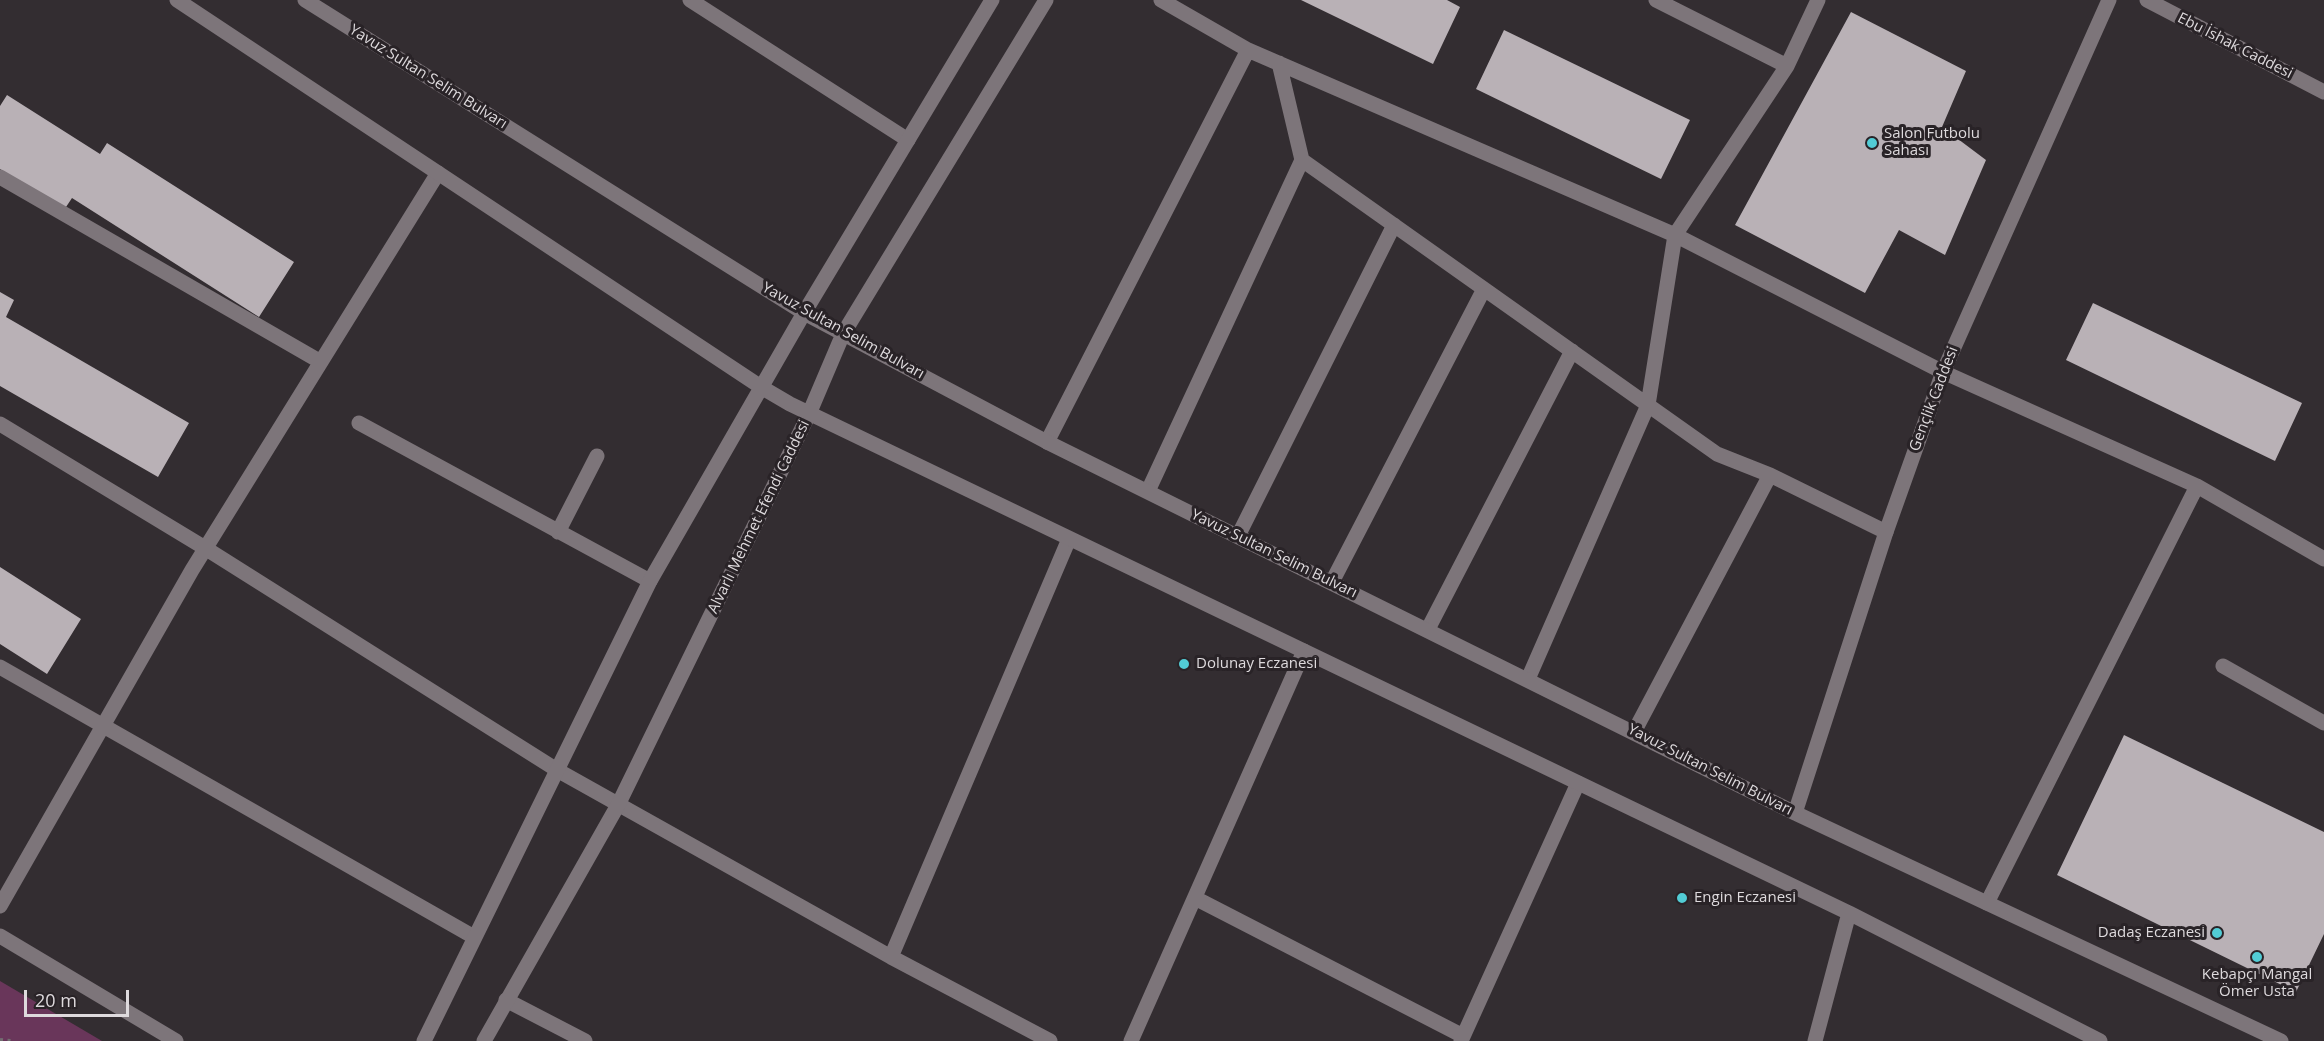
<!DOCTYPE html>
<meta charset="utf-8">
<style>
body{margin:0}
#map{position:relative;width:2324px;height:1041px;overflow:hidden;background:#332d31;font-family:"Open Sans",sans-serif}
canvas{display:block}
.scale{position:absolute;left:24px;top:990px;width:105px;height:27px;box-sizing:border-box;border:3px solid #dedadd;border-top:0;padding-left:8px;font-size:18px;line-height:21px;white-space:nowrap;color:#dedadd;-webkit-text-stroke:4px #292327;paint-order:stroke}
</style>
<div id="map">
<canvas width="2324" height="1041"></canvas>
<div class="scale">20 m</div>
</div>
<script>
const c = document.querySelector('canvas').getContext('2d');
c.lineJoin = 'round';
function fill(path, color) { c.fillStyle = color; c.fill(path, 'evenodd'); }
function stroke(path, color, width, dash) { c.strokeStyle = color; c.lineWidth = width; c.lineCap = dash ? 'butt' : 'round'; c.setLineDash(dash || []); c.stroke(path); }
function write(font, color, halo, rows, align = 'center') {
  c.font = font + ' "Open Sans",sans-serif'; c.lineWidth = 6; c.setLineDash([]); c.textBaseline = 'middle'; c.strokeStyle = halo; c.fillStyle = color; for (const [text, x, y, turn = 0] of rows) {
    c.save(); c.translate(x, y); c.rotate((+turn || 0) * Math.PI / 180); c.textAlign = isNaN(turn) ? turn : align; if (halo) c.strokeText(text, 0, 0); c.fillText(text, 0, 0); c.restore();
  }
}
const green = new Path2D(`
 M 0,981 L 102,1041 L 0,1041 Z`);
const building = new Path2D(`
 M 1301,0 L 1447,0 L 1460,7 L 1433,64 Z
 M 1851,12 L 1966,71 L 1942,127 L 1986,160 L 1945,255 L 1899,230 L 1865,293 L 1735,225 Z
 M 1504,30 L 1690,120 L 1661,179 L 1476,89 Z
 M 7,95 L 100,154 L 107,143 L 294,262 L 259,317 L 72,198 L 64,210 L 0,169 L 0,106 Z
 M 0,292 L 14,300 L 6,317 L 189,423 L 158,477 L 0,386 Z
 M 2093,303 L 2302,403 L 2275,461 L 2066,360 Z
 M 0,567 L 81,619 L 47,674 L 0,644 Z
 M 2124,735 L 2324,832 L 2324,934 L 2296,992 L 2057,875 Z`);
const path = new Path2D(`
 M 0,1040 L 11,1041`);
const lane = new Path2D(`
 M 359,423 L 650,581
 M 558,532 L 597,456
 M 2223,666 L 2324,723`);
const street = new Path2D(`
 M 690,0 L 908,140
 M 1161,0 L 1248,50 L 1675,235 L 1943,372 L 2197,486 L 2324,559
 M 1656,0 L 1787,66
 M 1279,63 L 1302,160 L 1717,454 L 1770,475 L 1886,532
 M 0,177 L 321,362
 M 0,424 L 205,548 L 557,770 L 891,957 L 1050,1041
 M 1047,442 L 1248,50
 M 1148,491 L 1302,160
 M 1238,536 L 1394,225
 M 1332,582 L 1484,289
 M 1428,629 L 1572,351
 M 0,667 L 474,937
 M 1528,679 L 1648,405 L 1675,235 L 1787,66 L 1818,0
 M 1634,732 L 1770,475
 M 1195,898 L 1463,1036
 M 1987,903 L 2197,486
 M 0,906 L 192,570 L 438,173
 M 891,957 L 1069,539
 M 506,1000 L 585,1041
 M 1131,1041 L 1304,651
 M 1461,1041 L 1578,783`);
const secondary = new Path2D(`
 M 177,0 L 761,387 L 790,404 L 1849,913 L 2100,1041
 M 305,0 L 804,313 L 1047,442 L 1795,813 L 2281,1041
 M 2147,0 L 2324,92
 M 1795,813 L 1886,532 L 1943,372 L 2109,0
 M 0,936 L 176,1041
 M 424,1041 L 650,581 L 804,313 L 992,0
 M 484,1041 L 618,805 L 809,414 L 843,334 L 1046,0
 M 1815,1041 L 1849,913`);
const markers = [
 [1872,143,6,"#52ccd5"],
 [1184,664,6,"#52ccd5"],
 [1682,898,6,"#52ccd5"],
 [2217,933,6,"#52ccd5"],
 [2257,957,6,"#52ccd5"]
];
const streetNames = [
 ["Ebu İshak Caddesi",2235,46,27],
 ["Yavuz Sultan Selim Bulvarı",428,77,32],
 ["Yavuz Sultan Selim Bulvarı",843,331,29],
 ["Gençlik Caddesi",1934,399,-69],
 ["Alvarlı Mehmet Efendi Caddesi",759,517,-64],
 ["Yavuz Sultan Selim Bulvarı",1274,554,26],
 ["Yavuz Sultan Selim Bulvarı",1710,770,27]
];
const poiNames = [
 ["Salon Futbolu",1884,134],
 ["Sahası",1884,151],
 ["Dolunay Eczanesi",1196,664],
 ["Engin Eczanesi",1694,898],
 ["Dadaş Eczanesi",2205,933,"right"],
 ["Kebapçı Mangal",2257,975,"center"],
 ["Ömer Usta",2257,992,"center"]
];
fill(green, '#69365a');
fill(building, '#b9b1b6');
stroke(path, '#736e71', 4, [3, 4.5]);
stroke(lane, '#7d757a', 15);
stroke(street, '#7d757a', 15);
stroke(secondary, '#7d757a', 15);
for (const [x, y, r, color] of markers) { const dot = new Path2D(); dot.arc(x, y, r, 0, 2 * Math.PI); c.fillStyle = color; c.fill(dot); stroke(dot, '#292327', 2); }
write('15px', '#dedadd', '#292327', streetNames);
write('15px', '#dedadd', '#292327', poiNames, 'left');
</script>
